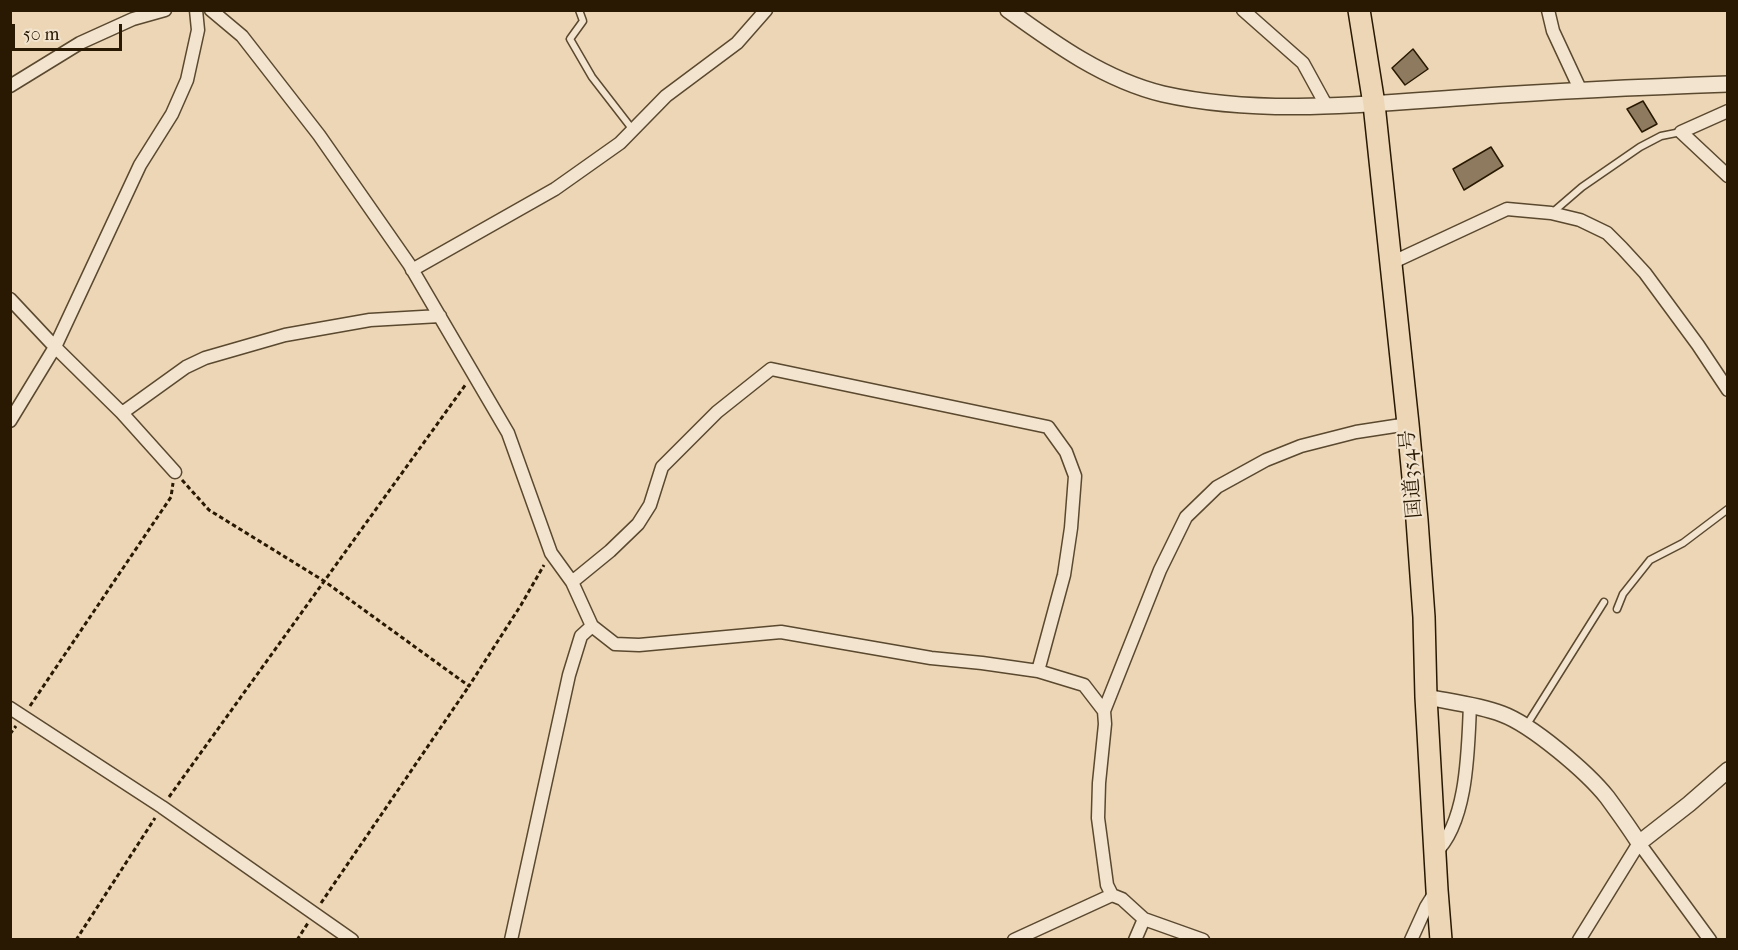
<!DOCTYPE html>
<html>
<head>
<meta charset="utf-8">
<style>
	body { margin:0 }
	#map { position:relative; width:1738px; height:950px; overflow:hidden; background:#ecd6b5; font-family:"IM FELL French Canon",serif }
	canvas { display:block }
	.frame { position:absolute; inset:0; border:12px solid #291902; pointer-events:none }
	.scale { position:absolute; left:12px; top:24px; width:110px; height:27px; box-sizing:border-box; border:3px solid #291902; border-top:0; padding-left:8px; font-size:18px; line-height:21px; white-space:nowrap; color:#291902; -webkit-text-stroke:4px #f3e4cf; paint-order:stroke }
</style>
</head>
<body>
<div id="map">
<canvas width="1738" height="950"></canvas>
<div class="frame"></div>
<div class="scale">50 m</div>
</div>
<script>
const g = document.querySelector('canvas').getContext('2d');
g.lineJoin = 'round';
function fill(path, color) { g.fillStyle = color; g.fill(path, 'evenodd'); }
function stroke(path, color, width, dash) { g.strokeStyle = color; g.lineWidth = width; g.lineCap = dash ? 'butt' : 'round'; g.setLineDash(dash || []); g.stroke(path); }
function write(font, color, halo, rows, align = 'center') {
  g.font = font + ' "IM FELL French Canon","Noto Serif JP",serif'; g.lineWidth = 4.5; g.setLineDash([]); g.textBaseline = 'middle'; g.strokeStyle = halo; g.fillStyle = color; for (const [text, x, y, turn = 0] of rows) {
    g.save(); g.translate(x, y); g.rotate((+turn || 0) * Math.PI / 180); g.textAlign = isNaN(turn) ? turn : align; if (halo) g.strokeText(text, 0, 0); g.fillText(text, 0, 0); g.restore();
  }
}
const building = new Path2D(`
	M1413 49 1428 69 1405 85 1392 68Z
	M1643 101 1657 124 1642 132 1627 109Z
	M1491 147 1503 166 1464 190 1453 169Z`);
fill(building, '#8e7b5f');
stroke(building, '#291902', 1.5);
const service = new Path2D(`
	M579 10 583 21 570 39 592 77 633 130
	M1553 212 1582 187 1640 147 1661 136 1681 132
	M1617 609 1623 594 1650 560 1683 543 1728 509
	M1526 726 1604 602`);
const minor = new Path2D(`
	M211 10 242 36 319 135 409 264 508 433 551 553 572 582 592 626 615 644 639 645 781 632 931 658 982 663 1038 671 1084 685 1104 711 1105 724 1099 783 1098 818 1107 885 1112 895 1122 899 1144 919 1203 940
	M1243 10 1303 63 1326 105
	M1548 10 1553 31 1580 89
	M10 86 80 43 133 19 165 10
	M1728 111 1681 132 1728 176
	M1391 263 1507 209 1551 213 1580 220 1607 233 1622 248 1645 273 1698 345 1728 390
	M412 270 555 189 620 143 666 96 737 43 766 10
	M10 299 55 347 122 413 175 472
	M122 413 186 367 205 358 285 335 370 320 440 316
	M10 421 55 347 140 165 172 114 187 80 198 30 196 10
	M572 582 610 551 638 524 650 505 662 467 717 412 771 369 1048 427 1066 452 1075 476 1071 528 1064 575 1038 671
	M10 708 162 807 352 940
	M1104 711 1160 570 1186 517 1217 487 1266 460 1301 446 1356 432 1408 424
	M1435 853C1468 822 1468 748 1470 705
	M511 940 569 675 581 636 592 626
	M1014 940 1112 895
	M1135 940 1144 919
	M1411 940 1426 907 1436 891
	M1579 940 1639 843 1710 940`);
const tertiary = new Path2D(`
	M1008 10C1055 44 1105 80 1163 94 1261 116 1370 104 1470 97 1556 91 1641 87 1728 84
	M1426 697C1451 702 1478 705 1502 714 1532 725 1587 772 1607 797 1618 812 1629 827 1639 843L1689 804 1728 770`);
const trunk = new Path2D(`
	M1359 10 1374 104 1408 424 1417 520 1424 617 1426 697 1437 890 1441 940`);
stroke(service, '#5a482f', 9);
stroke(minor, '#5a482f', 15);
stroke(tertiary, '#5a482f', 18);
stroke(trunk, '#291902', 24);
stroke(new Path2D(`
	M182 480 209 510 324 581 469 686 521 605 544 565
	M30 706 171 497 173 483
	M10 734 16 726
	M169 797 466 384
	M321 903 469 686
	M76 940 155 818
	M297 940 308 923`), '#291902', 3, [4.5, 3]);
stroke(service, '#f3e4cf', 6);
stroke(minor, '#f3e4cf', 12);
stroke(tertiary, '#f3e4cf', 15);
stroke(trunk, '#ecd6b5', 21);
write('20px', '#291902', '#f3e4cf', [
	["国道354号",1412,474,-95]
]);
</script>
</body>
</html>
